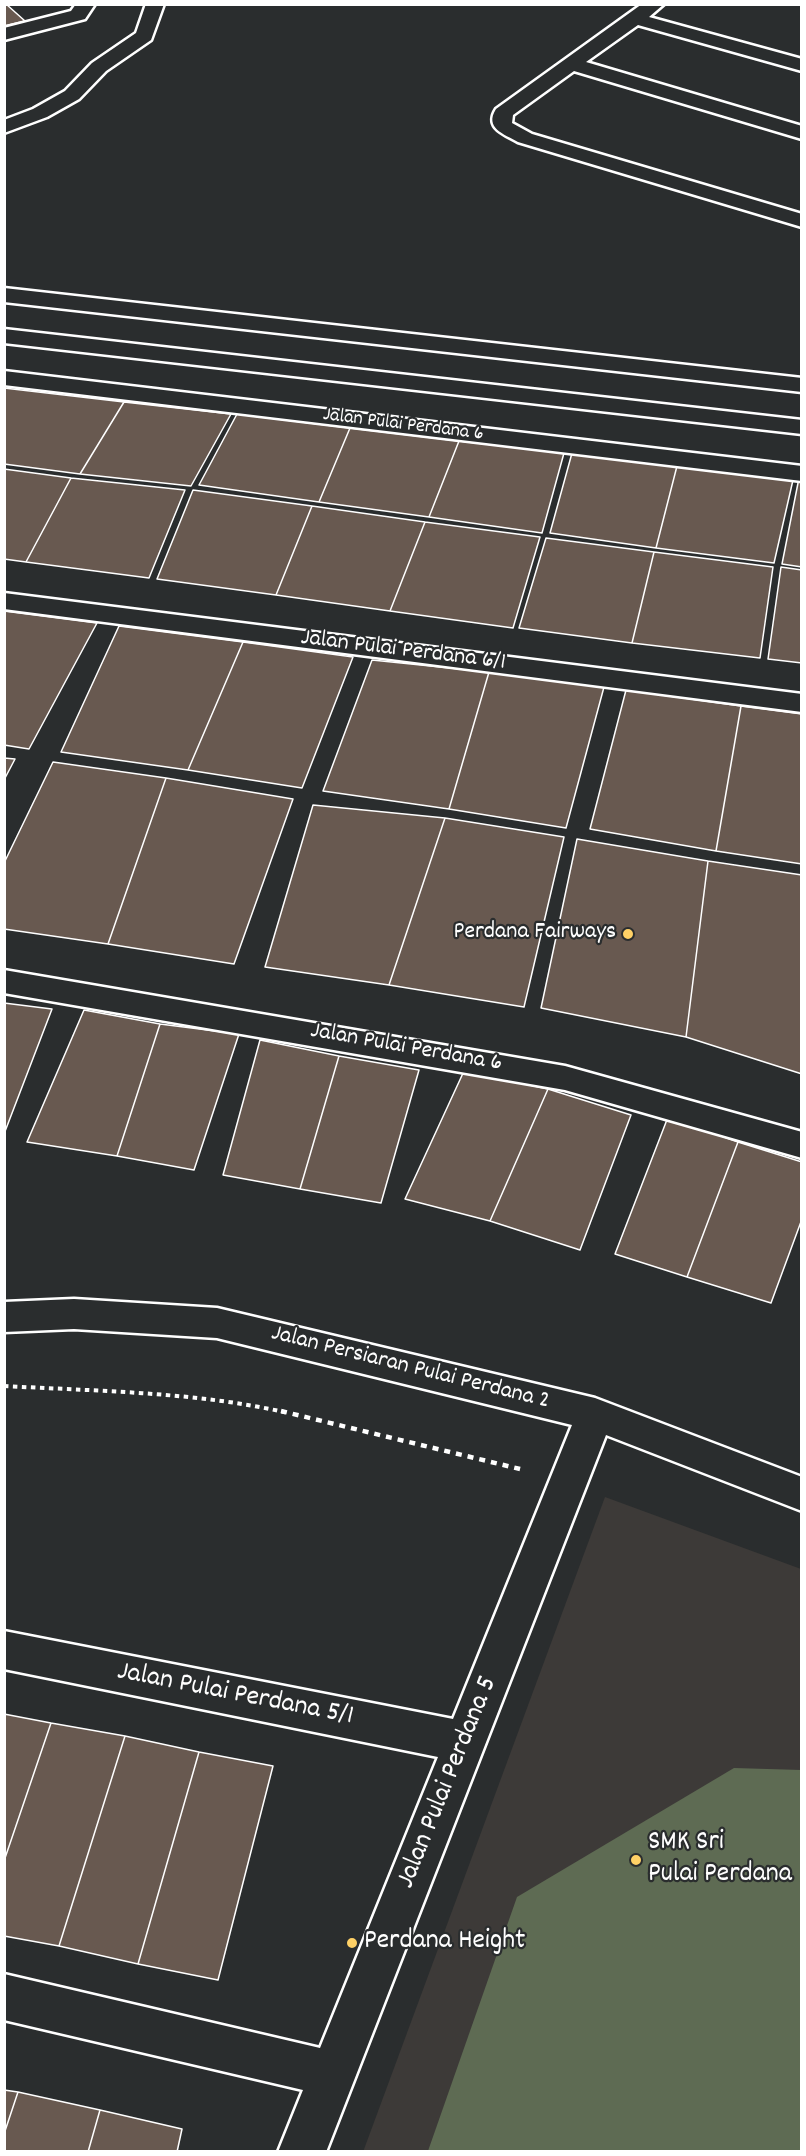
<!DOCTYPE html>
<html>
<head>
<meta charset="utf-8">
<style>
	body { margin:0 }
	#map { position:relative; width:806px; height:2156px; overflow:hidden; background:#2a2d2e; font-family:Dekko,sans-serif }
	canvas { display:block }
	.frame { position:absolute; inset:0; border:6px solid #fff; pointer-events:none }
</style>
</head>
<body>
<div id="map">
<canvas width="806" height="2156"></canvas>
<div class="frame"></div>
</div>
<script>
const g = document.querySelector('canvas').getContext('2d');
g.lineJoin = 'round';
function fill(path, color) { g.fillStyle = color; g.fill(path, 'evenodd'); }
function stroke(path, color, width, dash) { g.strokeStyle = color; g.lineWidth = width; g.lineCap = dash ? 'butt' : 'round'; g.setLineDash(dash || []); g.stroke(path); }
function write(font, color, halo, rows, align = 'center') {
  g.font = font + ' Dekko,sans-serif'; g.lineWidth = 4.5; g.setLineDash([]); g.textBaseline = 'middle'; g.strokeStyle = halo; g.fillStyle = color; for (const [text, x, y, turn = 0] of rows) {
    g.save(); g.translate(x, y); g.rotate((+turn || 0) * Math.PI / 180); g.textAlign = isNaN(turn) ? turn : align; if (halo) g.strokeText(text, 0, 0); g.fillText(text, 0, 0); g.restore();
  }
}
fill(new Path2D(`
	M605 1497 801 1569V2151L363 2152Z`), '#3d3a38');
fill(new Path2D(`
	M734 1768 801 1770V2151H428L517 1897Z`), '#5e6b53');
const building = new Path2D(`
	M4 4H6L25 21 4 26Z
	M4 388 124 402 80 474 4 464Z
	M124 402 231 414 191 486 80 474Z
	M237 414 350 428 319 502 199 485Z
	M350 428 459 441 429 517 319 502Z
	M459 441 564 453 542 533 429 517Z
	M572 453 677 466 656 548 550 533Z
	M677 466 793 480 774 563 656 548Z
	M4 469 71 478 26 562 4 559Z
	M71 478 185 490 149 578 26 562Z
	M799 478 802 479V567L782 564Z
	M193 490 312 506 276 595 157 579Z
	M312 506 425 522 390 611 276 595Z
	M425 522 540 537 513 628 390 611Z
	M546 538 654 552 632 643 519 628Z
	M654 552 773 567 760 658 632 643Z
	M781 567 802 570V663L768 659Z
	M4 611 97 623 29 749 4 745Z
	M119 626 243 642 188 770 61 752Z
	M243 642 353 657 302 788 188 770Z
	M372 660 489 672 449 809 323 791Z
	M489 672 604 687 566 828 449 809Z
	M626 690 741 706 716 851 590 829Z
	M741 706 802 714V864L716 851Z
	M4 758 15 759 4 780Z
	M53 762 166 778 108 944 4 929V863Z
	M166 778 293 799 234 964 108 944Z
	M313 805 445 818 389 985 265 967Z
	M445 818 564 837 524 1007 389 985Z
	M577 839 708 861 686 1037 541 1008Z
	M708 861 802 875V1074L686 1037Z
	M4 1003 52 1009 4 1134Z
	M84 1010 160 1024 117 1156 27 1142Z
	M160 1024 239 1034 194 1170 117 1156Z
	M260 1040 339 1056 300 1189 223 1175Z
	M339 1056 419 1070 381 1203 300 1189Z
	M464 1071 548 1089 490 1221 405 1199Z
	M548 1089 631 1115 580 1250 490 1221Z
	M668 1117 738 1142 687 1277 615 1254Z
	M738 1142 802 1162V1219L771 1303 687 1277Z
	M4 1714 51 1723 4 1861Z
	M51 1723 125 1736 59 1946 4 1936V1861Z
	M125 1736 199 1752 138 1964 59 1946Z
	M199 1752 273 1766 218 1980 138 1964Z
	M4 2090 18 2092 4 2134Z
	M18 2092 100 2110 88 2152H4V2134Z
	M100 2110 182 2129 177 2152H88Z`);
fill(building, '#685950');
stroke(building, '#fff', 1.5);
const minor = new Path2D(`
	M76 4H95L85 19 4 40V28L71 11Z
	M146 4H164L151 40 106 71 79 99 47 117 4 133V120L33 109 65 91 92 63 136 33Z
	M642 4H664L649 17 802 59V71L638 25 586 62 802 126V139L574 71 513 115 512 123 532 134 802 214V227L518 142C504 134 484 128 496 109Z
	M4 288 802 378V392L4 302Z
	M4 329 802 420V434L4 343Z
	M4 371 802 466V481L4 385Z
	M4 593 802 694V712L4 609Z
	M4 970 565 1066 802 1132V1158L565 1090 4 993Z
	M74 1299 217 1308 595 1398 802 1477V1511L606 1435 326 2152H278L303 2090 4 2020V1974L320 2048 438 1757 4 1669V1631L453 1719 572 1425 217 1338 74 1329 4 1332V1302Z`);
stroke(minor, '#fff', 5);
stroke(new Path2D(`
	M4 1386C95 1391 199 1392 288 1413`), '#fff', 4, [4.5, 4.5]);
stroke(new Path2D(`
	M281 1411 524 1470`), '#fff', 4.5, [6, 6]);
fill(minor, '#2a2d2e');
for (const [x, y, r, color] of [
	[628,934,6,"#ffd166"],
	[636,1860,6,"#ffd166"],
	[352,1943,6,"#ffd166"]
]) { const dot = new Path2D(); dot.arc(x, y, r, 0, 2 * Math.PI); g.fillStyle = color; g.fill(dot); stroke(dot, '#2a2d2e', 2); }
write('20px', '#fff', '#2a2d2e', [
	["Jalan Pulai Perdana 6",403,426,7]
]);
write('24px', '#fff', '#2a2d2e', [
	["Jalan Pulai Perdana 6/1",403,652,7],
	["Jalan Pulai Perdana 6",406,1049,10],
	["Jalan Persiaran Pulai Perdana 2",410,1369,14]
]);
write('24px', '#fff', '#2a2d2e', [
	["Perdana Fairways",616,934]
], 'right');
write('28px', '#fff', '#2a2d2e', [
	["Jalan Pulai Perdana 5/1",235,1696,11],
	["Jalan Pulai Perdana 5",449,1783,-68]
]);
write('28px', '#fff', '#2a2d2e', [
	["SMK Sri",648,1844],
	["Pulai Perdana",648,1876],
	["Perdana Height",364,1943]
], 'left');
</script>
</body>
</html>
